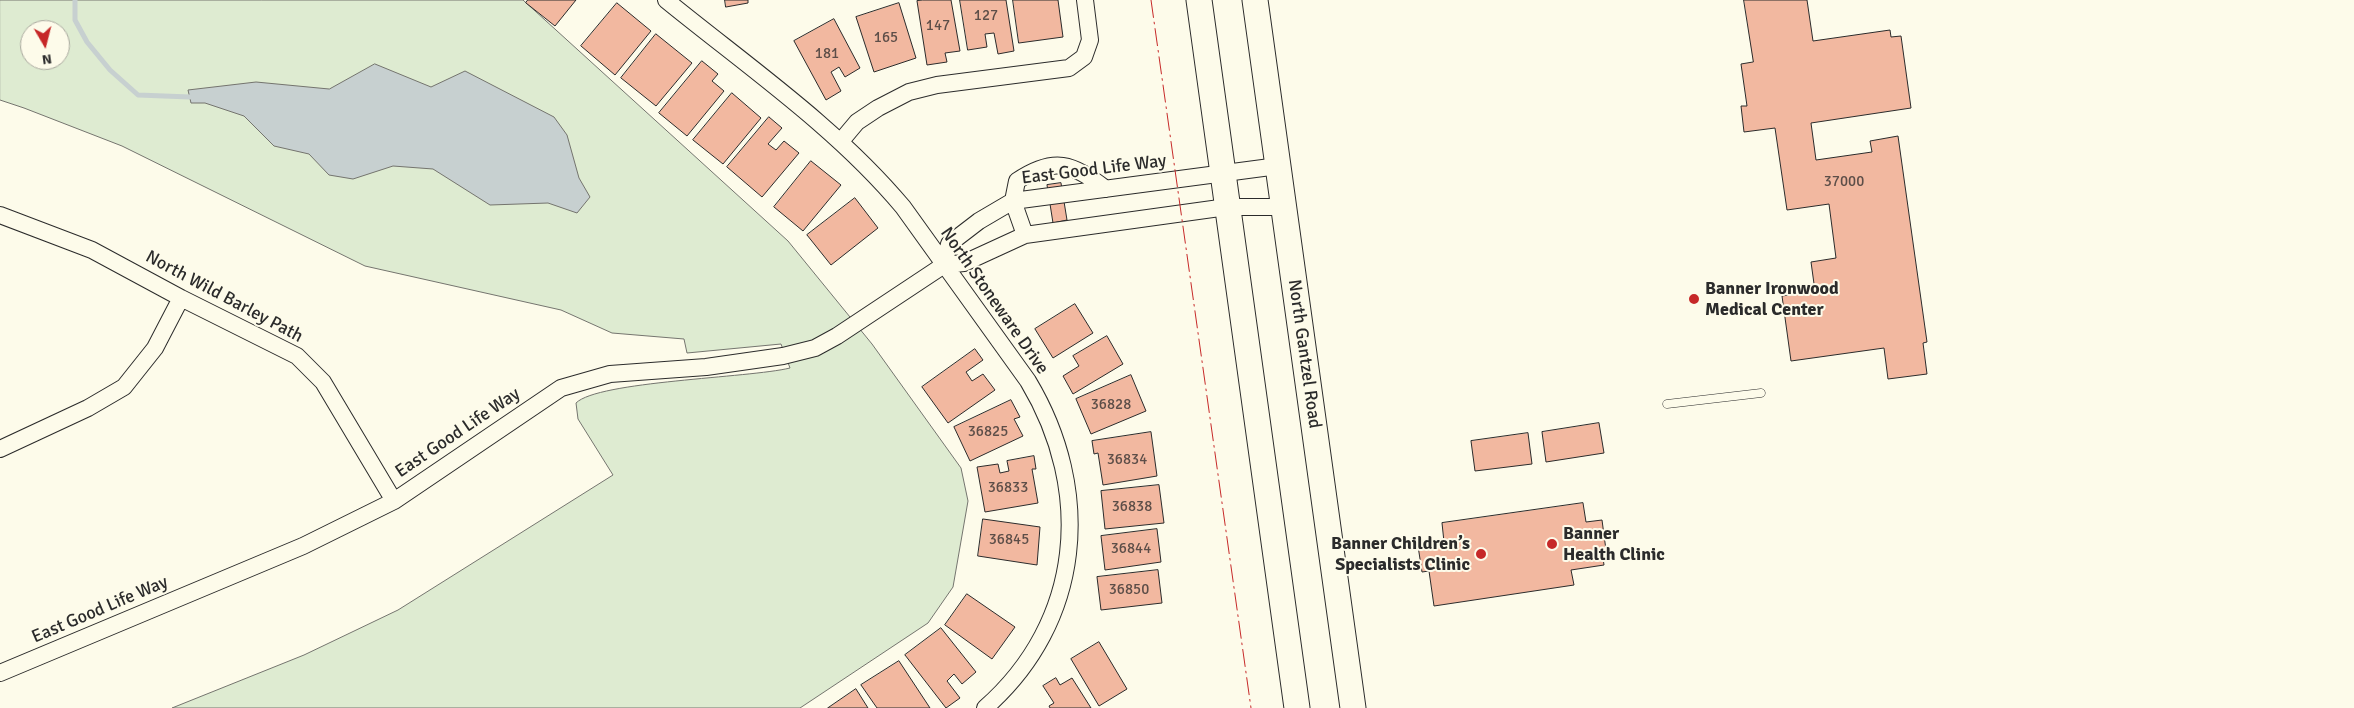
<!DOCTYPE html>
<html>
<head>
<meta charset="utf-8">
<style>
	body { margin:0 }
	#map { position:relative; width:2354px; height:708px; overflow:hidden; background:#fdfbea; font-family:Signika,sans-serif }
	canvas { display:block }
	.north { position:absolute; left:20px; top:20px; width:50px; height:50px; box-sizing:border-box; background:#fdfbea; border:1px solid #a9a89e; border-radius:50%; rotate:172deg; font-size:14px; font-weight:700; line-height:20px; text-align:center; color:#2b2b2b }
	.north::after { content:''; display:block; margin:auto; width:18px; height:22px; background:#c62828; clip-path:polygon(50% 0,100% 100%,50% 72%,0 100%) }
</style>
</head>
<body>
<div id="map">
<canvas width="2354" height="708"></canvas>
<div class="north">N</div>
</div>
<script>
const g = document.querySelector('canvas').getContext('2d');
g.lineJoin = 'round';
function fill(path, color) { g.fillStyle = color; g.fill(path, 'evenodd'); }
function stroke(path, color, width, dash) { g.strokeStyle = color; g.lineWidth = width; g.lineCap = dash ? 'butt' : 'round'; g.setLineDash(dash || []); g.stroke(path); }
function write(font, color, halo, rows, align = 'center') {
  g.font = font + ' Signika,sans-serif'; g.lineWidth = 4; g.setLineDash([]); g.textBaseline = 'middle'; g.strokeStyle = halo; g.fillStyle = color; for (const [text, x, y, turn = 0] of rows) {
    g.save(); g.translate(x, y); g.rotate((+turn || 0) * Math.PI / 180); g.textAlign = isNaN(turn) ? turn : align; if (halo) g.strokeText(text, 0, 0); g.fillText(text, 0, 0); g.restore();
  }
}
const green = new Path2D(`
	M0 0H523L788 241 872 344 961 468 968 501 953 587 928 623 800 708H172L304 655 398 610 613 475 578 419 576 403C598 381 749 378 790 368L781 344 687 353 684 339 612 333 561 310 365 266 122 146 24 108 0 100ZM30 30H60V60H30Z`);
fill(green, '#deebd1');
stroke(green, '#74746e', 1);
const water = new Path2D(`
	M375 64 431 87 465 71 554 117 567 135 579 178 590 197 577 213 548 203 490 205 433 169 393 166 353 179 329 175 309 154 274 146 244 116 205 103H191L188 90 256 82 329 89Z`);
fill(water, '#c7d0d0');
stroke(water, '#74746e', 1);
stroke(new Path2D(`
	M75 0V20L87 42 110 70 138 95 190 97`), '#c7d0d0', 5);
const building = new Path2D(`
	M528 0H576L555 26 526 3Z
	M725 0H748V3L726 7Z
	M923 0H951L960 51 945 53 947 62 927 65 917 1Z
	M960 0H1006L1014 51 998 54 994 33 985 34 987 47 968 50Z
	M1013 0H1058L1063 37 1019 43Z
	M1744 0H1807L1813 41 1890 30 1891 37 1901 36 1911 108 1811 123 1816 160 1872 152 1870 141 1898 136 1927 342 1923 343 1927 374 1888 379 1884 348 1791 361 1782 296 1815 291 1811 262 1836 258 1829 204 1787 210 1775 128 1744 132 1741 106H1747L1741 64 1753 62Z
	M617 3 651 31 615 75 581 46Z
	M899 3 916 58 874 72 856 17Z
	M834 19 860 68 845 77 839 67 831 72 841 91 826 100 794 41Z
	M656 34 692 63 656 106 621 78Z
	M702 61 718 74 712 81 724 91 687 136 659 113Z
	M732 93 761 118 723 164 693 140Z
	M769 117 782 128 768 144 776 150 784 141 799 153 762 197 727 167Z
	M811 161 841 185 803 231 774 207Z
	M1061 183 1067 220 1053 223 1047 185Z
	M855 198 878 228 831 265 807 235Z
	M1075 304 1093 333 1053 358 1035 329Z
	M1107 336 1123 364 1073 394 1063 376 1079 366 1073 356Z
	M975 349 983 360 966 372 972 381 983 374 995 390 948 423 922 387Z
	M1131 375 1146 411 1091 434 1076 399Z
	M1011 400 1020 417 1014 419 1023 436 970 461 954 427Z
	M1599 423 1604 453 1546 462 1542 432Z
	M1151 432 1157 476 1103 485 1098 453 1094 454 1092 441Z
	M1528 433 1532 464 1475 471 1471 441Z
	M1034 456 1036 469H1032L1038 503 985 512 977 467 998 464 1000 473 1009 471 1007 461Z
	M1159 485 1164 523 1105 529 1101 491Z
	M1583 503 1586 522 1602 520 1606 550 1602 551 1604 565 1571 570 1574 585 1434 606 1429 571 1422 572 1418 546 1444 542 1442 523Z
	M983 519 1040 527 1037 565 978 556Z
	M1157 529 1161 562 1105 570 1101 536Z
	M1158 570 1162 603 1101 610 1097 577Z
	M967 594 1015 627 992 659 945 625Z
	M941 628 976 672 962 684 954 674 947 681 960 698 946 708 905 655Z
	M1099 642 1127 689 1099 706 1071 659Z
	M899 661 930 708H877L861 685Z
	M1056 678 1060 685 1072 678 1091 708H1050L1049 706 1054 703 1043 686Z
	M856 689 868 708H828Z`);
fill(building, '#f2b8a0');
stroke(building, '#2b2b2b', 1);
const service = new Path2D(`
	M1667 404 1761 393`);
const minor = new Path2D(`
	M666 0C747 66 836 127 903 207L1028 381C1094 491 1083 622 985 708
	M841 141 857 122 878 108 909 92 937 85 1069 68 1084 57 1090 40 1085 0
	M0 215 92 250 181 298 297 356 323 382 394 501
	M1025 235 1013 201 1017 181C1054 156 1072 163 1106 189
	M944 265 949 244 979 221 1013 201 1278 166
	M0 449 88 408 124 387 155 348 181 298
	M0 673 303 546 394 501 561 388 610 374 706 367 783 356 815 348 837 336 944 265 964 263 1025 235 1227 207H1284`);
const primary = new Path2D(`
	M1199 0 1297 708
	M1255 0 1353 708`);
stroke(service, '#2b2b2b', 9);
stroke(minor, '#2b2b2b', 18);
stroke(primary, '#2b2b2b', 27);
stroke(service, '#fdfbea', 8);
stroke(minor, '#fdfbea', 16);
stroke(primary, '#fdfbea', 25);
stroke(new Path2D(`
	M1151 0 1251 708`), '#c62828', 1, [18, 4, 2.5, 4]);
for (const [x, y, r, color] of [
	[1694,299,6,"#c62828"],
	[1552,544,6,"#c62828"],
	[1481,554,6,"#c62828"]
]) { const dot = new Path2D(); dot.arc(x, y, r, 0, 2 * Math.PI); g.fillStyle = color; g.fill(dot); stroke(dot, '#fdfbea', 2); }
write('15px', '#5d4e48', null, [
	["127",986,16],
	["147",938,26],
	["165",886,38],
	["181",827,54],
	["37000",1844,182],
	["36828",1111,405],
	["36825",988,432],
	["36834",1127,460],
	["36833",1008,488],
	["36838",1132,507],
	["36845",1009,540],
	["36844",1131,549],
	["36850",1129,590]
]);
write('18px', '#2b2b2b', '#fdfbea', [
	["East Good Life Way",1094,170,-7],
	["North Wild Barley Path",224,297,28],
	["North Stoneware Drive",994,301,55],
	["North Gantzel Road",1304,354,82],
	["East Good Life Way",458,433,-34],
	["East Good Life Way",100,610,-23]
]);
write('bold 18px', '#2b2b2b', '#fdfbea', [
	["Banner Ironwood",1705,289],
	["Medical Center",1705,310],
	["Banner",1563,534],
	["Health Clinic",1563,555],
	["Banner Children’s",1470,544,"right"],
	["Specialists Clinic",1470,565,"right"]
], 'left');
</script>
</body>
</html>
